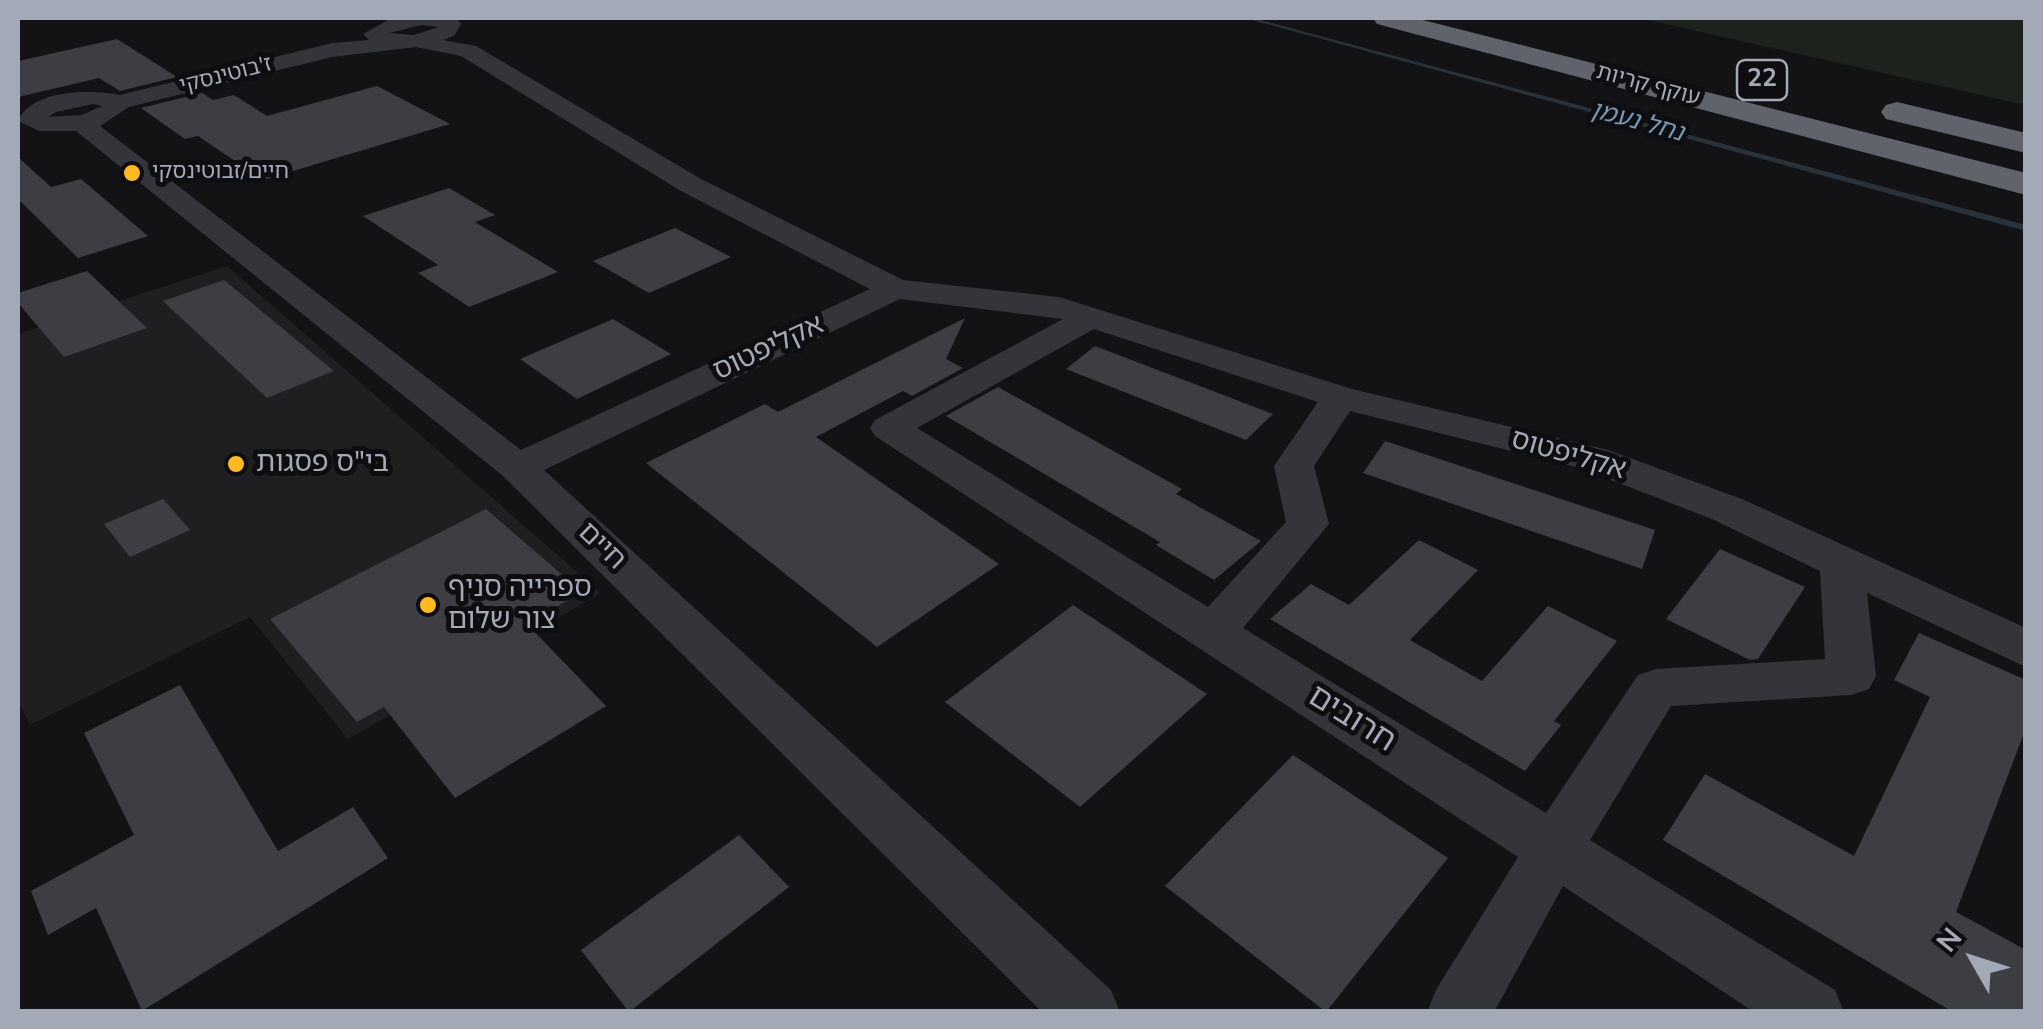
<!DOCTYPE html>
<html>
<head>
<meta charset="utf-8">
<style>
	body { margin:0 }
	#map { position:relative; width:2043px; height:1029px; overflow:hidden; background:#131315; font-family:"Nunito Sans",sans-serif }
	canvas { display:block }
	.frame { position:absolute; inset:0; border:20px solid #a4a9b7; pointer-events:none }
	.north { position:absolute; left:1923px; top:909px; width:100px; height:100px; -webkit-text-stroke:8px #0e0e10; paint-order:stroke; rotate:309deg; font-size:28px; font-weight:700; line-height:40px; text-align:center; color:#a4a9b7 }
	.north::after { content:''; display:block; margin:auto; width:35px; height:45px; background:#a4a9b7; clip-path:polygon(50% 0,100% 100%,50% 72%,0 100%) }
</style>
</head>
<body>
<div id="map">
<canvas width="2043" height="1029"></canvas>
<div class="frame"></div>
<div class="north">N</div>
</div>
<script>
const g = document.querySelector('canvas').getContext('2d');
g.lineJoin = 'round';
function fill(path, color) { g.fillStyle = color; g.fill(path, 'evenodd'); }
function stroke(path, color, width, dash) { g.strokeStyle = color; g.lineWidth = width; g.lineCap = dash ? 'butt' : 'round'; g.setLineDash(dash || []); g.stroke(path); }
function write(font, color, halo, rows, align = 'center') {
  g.font = font + ' "Nunito Sans","Noto Sans Hebrew",sans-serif'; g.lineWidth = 10; g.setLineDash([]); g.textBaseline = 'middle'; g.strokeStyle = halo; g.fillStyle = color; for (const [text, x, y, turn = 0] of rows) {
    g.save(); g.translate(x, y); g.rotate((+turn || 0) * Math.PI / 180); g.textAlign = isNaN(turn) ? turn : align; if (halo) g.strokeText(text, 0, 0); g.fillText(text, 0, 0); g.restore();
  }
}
fill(new Path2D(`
	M227 266 601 593 348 739 250 617 30 725 18 701V334Z`), '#1f1f22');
fill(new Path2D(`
	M1639 18H2025V105Z`), '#1b231c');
fill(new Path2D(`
	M1245 18H1253L2026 225V231Z`), '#29323a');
fill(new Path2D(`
	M117 39 177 77 120 91 99 78 18 97V61Z
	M377 86 450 124 263 180 198 136 185 139 141 108 202 93 213 100 234 95 267 116Z
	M18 157 51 187 81 179 148 236 78 258 18 199Z
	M449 188 495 215 475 222 558 272 469 307 418 273 438 265 363 216Z
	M675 228 731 257 649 293 593 261Z
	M87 271 147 328 64 357 18 303V293Z
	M224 280 334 371 267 398 163 301Z
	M965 318 946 359 963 368 912 396 903 391 816 437 999 564 877 647 646 463 765 404 778 412Z
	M613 319 671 354 577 399 520 359Z
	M1095 346 1273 414 1246 440 1066 369Z
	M998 387 1182 489 1176 494 1261 541 1214 580 1156 545 1160 542 946 416Z
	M1385 441 1655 530 1642 569 1363 473Z
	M163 499 190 530 130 557 104 524Z
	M486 509 582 592 527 624 606 706 455 798 384 707 357 722 270 619Z
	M1419 540 1478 570 1410 640 1482 681 1548 606 1617 641 1554 721 1561 725 1525 771 1270 619 1311 584 1349 605Z
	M1720 549 1805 587 1758 659 1750 660 1666 619Z
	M1073 605 1207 694 1080 807 945 702Z
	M1919 633 2026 680V728L1956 912 2026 950V1012H1953L1663 840 1705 774 1854 856 1930 697 1894 680Z
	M180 685 278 851 353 807 388 858 142 1011 96 908 48 935 31 891 134 835 84 733Z
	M1293 755 1448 858 1326 1012 1165 886Z
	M739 835 789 887 629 1012 581 950Z`), '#3d3e43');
fill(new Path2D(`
	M392 18 458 20 461 24 454 36 443 40 476 46 701 179 903 280 1059 297 1352 389 1608 450 1742 499 2026 628V667L1867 593 1876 676 1869 689 1851 695 1671 706 1590 840 1835 990 1844 1012H1754L1563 886 1494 1012H1427L1436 990 1518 857 875 436 870 428 875 420 1063 319 900 299 544 470 1111 990 1120 1012H1042L503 476 76 131H39L18 121C32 89 91 89 120 95L332 43 369 40 363 34ZM422 25 439 27 414 35 389 33ZM416 47 461 56 681 191 870 289 521 450 100 126 129 107 332 57ZM93 104 102 106 82 115 48 117 56 112ZM1094 329 1318 402 1274 466 1286 522 1208 607 917 428ZM1350 411 1580 468 1712 519 1820 571 1825 659 1656 669 1638 675 1546 813 1243 628 1329 524 1314 466Z`), '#34353b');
fill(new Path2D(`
	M1373 18H1415L2026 173V195L1377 24Z
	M1897 102 2026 133V153L1886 119 1881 112 1886 105Z`), '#60636c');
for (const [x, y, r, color] of [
	[132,173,10,"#ffba22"],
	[236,464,10,"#ffba22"],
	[428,605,10,"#ffba22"]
]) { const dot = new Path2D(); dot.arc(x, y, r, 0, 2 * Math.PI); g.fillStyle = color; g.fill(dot); stroke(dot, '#0e0e10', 4); }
write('22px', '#a4a9b7', '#0e0e10', [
	["ז'בוטינסקי",226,76,-14],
	["עוקף קריות",1648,86,15]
]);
write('22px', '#a4a9b7', '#0e0e10', [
	["חיים/זבוטינסקי",152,173]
], 'left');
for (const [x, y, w] of [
	[1762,80,50]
]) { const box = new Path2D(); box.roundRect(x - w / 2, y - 20, w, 40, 8); g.fillStyle = '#0e0e10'; g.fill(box); stroke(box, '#a4a9b7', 2.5); }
write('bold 25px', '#a4a9b7', null, [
	["22",1762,80]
]);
write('italic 25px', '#7897b5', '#0e0e10', [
	["נחל נעמן",1637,123,15]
]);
write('28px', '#a4a9b7', '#0e0e10', [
	["אקליפטוס",769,349,-25],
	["אקליפטוס",1568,456,16],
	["חיים",601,547,44]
]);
write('28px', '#a4a9b7', '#0e0e10', [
	["בי\"ס פסגות",256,464],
	["ספרייה סניף",448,589],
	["צור שלום",448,621]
], 'left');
write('32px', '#a4a9b7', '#0e0e10', [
	["חרובים",1351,720,32]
]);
</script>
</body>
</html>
